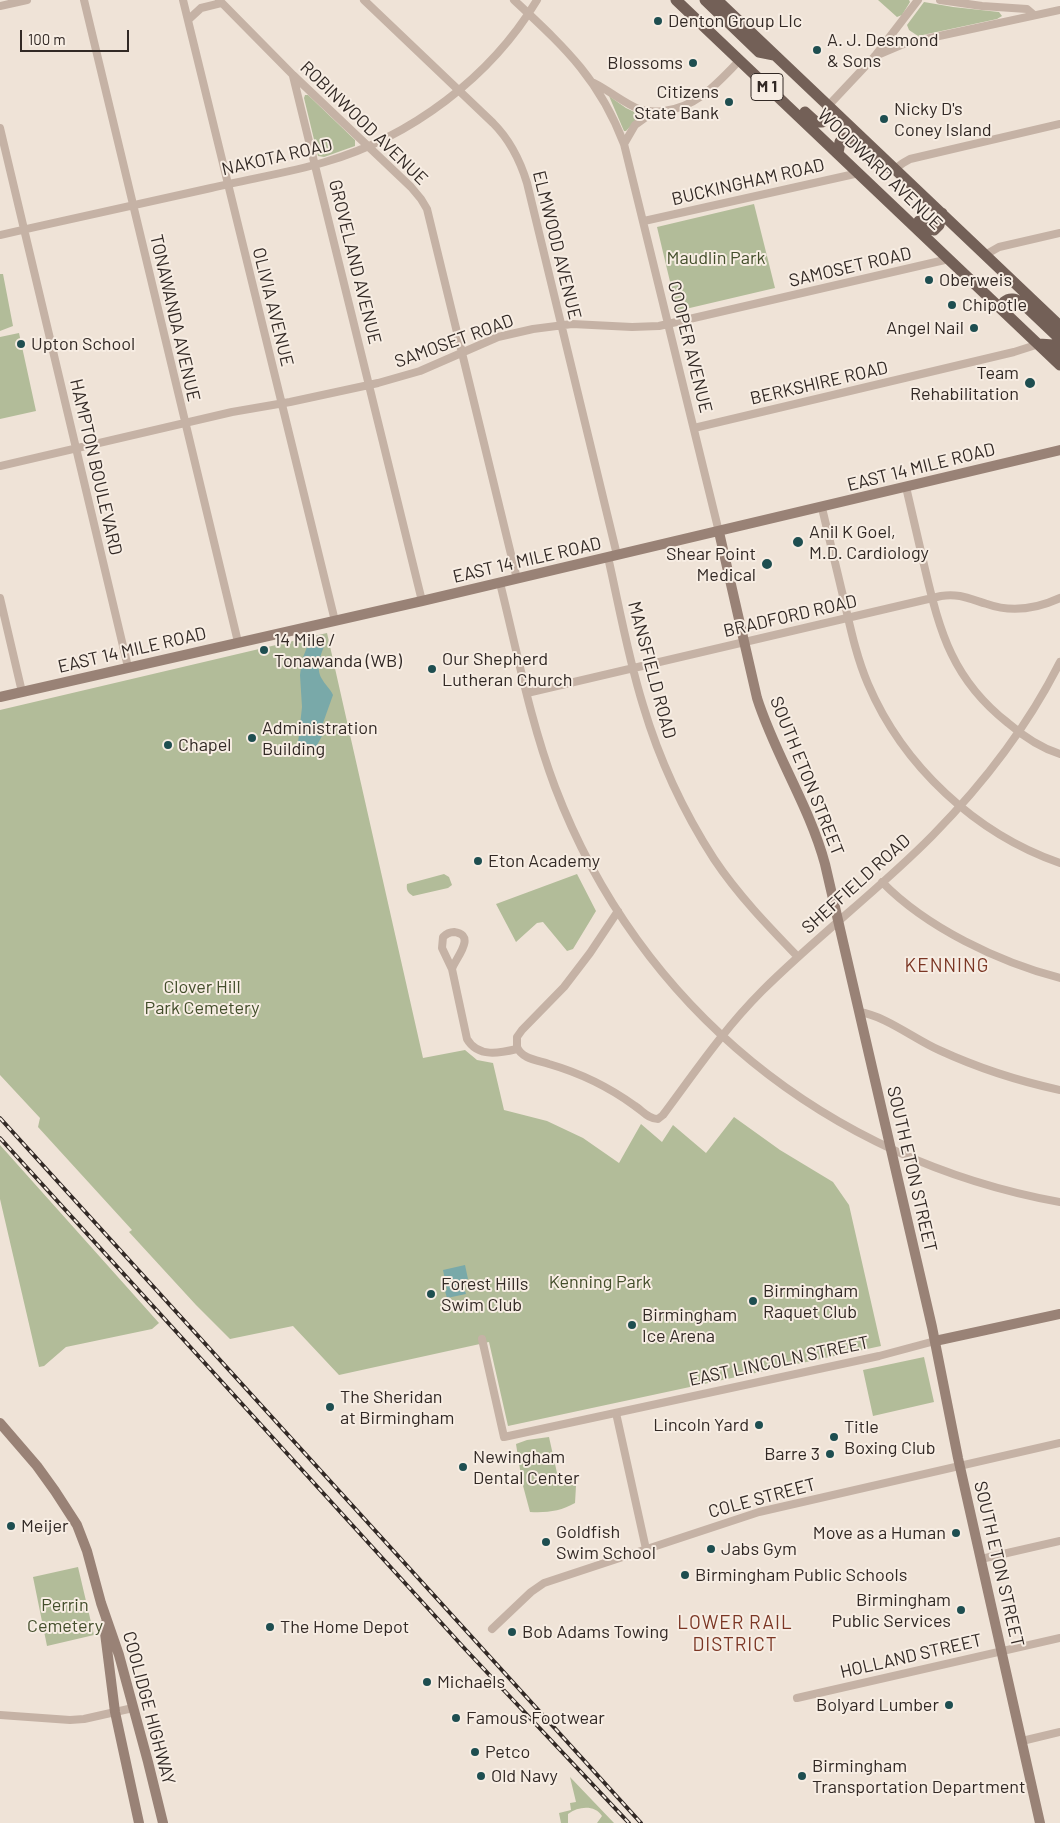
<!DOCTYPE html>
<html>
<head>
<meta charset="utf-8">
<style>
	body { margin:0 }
	#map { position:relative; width:1060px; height:1823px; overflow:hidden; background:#efe3d7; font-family:Barlow,sans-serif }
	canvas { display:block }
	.scale { position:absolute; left:20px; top:30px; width:109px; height:22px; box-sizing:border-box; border:2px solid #322925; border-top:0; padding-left:6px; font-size:15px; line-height:18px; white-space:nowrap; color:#322925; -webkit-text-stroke:4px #f7ede3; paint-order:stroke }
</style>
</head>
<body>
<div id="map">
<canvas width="1060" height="1823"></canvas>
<div class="scale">100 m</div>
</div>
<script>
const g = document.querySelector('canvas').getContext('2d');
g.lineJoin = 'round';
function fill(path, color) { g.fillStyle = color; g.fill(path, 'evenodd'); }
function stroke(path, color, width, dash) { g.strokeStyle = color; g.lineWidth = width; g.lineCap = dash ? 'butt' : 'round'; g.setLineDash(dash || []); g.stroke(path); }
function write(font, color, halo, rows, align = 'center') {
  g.font = font + ' Barlow,sans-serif'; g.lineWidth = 4; g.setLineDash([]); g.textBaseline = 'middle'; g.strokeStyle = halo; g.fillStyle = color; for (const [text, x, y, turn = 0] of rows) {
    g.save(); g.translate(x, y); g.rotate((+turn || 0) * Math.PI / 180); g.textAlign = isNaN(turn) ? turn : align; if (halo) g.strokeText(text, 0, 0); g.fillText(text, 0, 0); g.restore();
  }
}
fill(new Path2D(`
	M878 0H909L910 2 902 15 897 17Z
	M924 2 953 7 999 12 1002 16 997 19 918 36 909 30 907 25Z
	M305 95H308L355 140V146L324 157 318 156 304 98Z
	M609 96 626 108 641 115 626 131H624Z
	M754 204 775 288 677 311 657 227Z
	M0 274H3L13 326 0 331Z
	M19 333 36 411 0 419V337Z
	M327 633 423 1058 465 1050 477 1060 493 1063 504 1110 547 1121 583 1138 619 1163 641 1124 662 1142 673 1125 706 1153 734 1117 780 1150 833 1182 849 1205 881 1346 508 1426 489 1342 339 1375 293 1326 230 1339 196 1305 129 1232 132 1230 38 1127 40 1118 0 1075V710Z
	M444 874 449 877 452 885 448 888 413 896C408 893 406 890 407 884Z
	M577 874 596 911 573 949 567 951 543 922 537 923 516 942 496 904Z
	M0 1145 159 1323 152 1329 66 1347 44 1366 39 1367 0 1199Z
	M924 1357 934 1402 873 1416 863 1370Z
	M549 1437 557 1473 564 1483 576 1486 575 1503C561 1511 547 1513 530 1512L522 1482 516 1444 527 1440Z
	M78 1567 94 1635 47 1646 33 1577Z
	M570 1777 614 1823H597L602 1816C595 1805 579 1806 568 1814V1823H561L559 1813 571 1810 570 1803 576 1802Z`), '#b2bc99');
fill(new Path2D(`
	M317 641H323L325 644C321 654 315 668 322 679 325 685 330 688 333 695L323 723 322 736 316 747 308 749 298 743 302 707 300 675 302 660 307 647Z
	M465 1265 468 1279 461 1281 463 1291H465L466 1294 447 1298 445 1291 447 1290 443 1270Z`), '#79a9a9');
stroke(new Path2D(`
	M84 0 238 642
	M183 0 335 621
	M219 0 293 75 411 187 421 199 427 209 517 579
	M364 0 493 123C510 140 520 160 527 183L617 555
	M514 0C564 47 599 78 624 144L719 532
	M940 0 982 6 1027 9 1034 15
	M0 6 27 0
	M188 20 201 8 221 3
	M875 56 901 45 916 41 1060 10
	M293 76 422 601
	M594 83C610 91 625 104 641 110 649 112 656 112 664 111 698 107 717 83 740 60
	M828 106 875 56 918 0
	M0 128 128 667
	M624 144 635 125 653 112
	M895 169 903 163 910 159 1060 124
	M644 221 859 173
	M0 235C70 219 140 204 211 188 248 179 288 173 325 162 411 137 491 77 537 0
	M985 255 999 247 1060 233
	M694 428 1014 352 1039 344
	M0 466 232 412 290 402 378 383 420 371 498 337 533 329 572 324 632 327 659 326 949 259
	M906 487C912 514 919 542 925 569 940 633 953 680 1008 723 1023 736 1041 748 1060 754
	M822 508C829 537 836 567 843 596 850 626 856 656 868 684 903 766 976 834 1060 863
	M608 557C619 606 628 657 643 705 659 759 683 811 714 859 738 895 768 926 798 957
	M500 583C517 651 530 721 555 787 639 1008 828 1160 1060 1202
	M0 598 22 692
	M527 693 941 596C959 593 970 599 987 604 1012 613 1036 609 1060 598
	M882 882C927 928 999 962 1060 978
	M618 911 590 953 564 987 522 1030 517 1037V1047C522 1059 537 1060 549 1064 580 1073 609 1087 635 1106 643 1111 648 1119 658 1119L663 1115C695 1072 724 1029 762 991 817 936 879 890 933 835 983 784 1028 726 1060 662
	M452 969 442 948 443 937C446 934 449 932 454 932 478 935 454 960 452 969L467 1039C478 1058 500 1053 517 1049
	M859 1012C884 1015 916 1040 939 1050 978 1068 1018 1081 1060 1090
	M482 1339 504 1437 879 1356 935 1341
	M616 1413 646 1549
	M981 1559 1060 1541
	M492 1629 531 1592 544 1583 759 1512 1060 1443
	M797 1698 1060 1638
	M0 1715 70 1720 84 1719 133 1708
	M1022 1741 1060 1732`), '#c5b2a5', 8);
stroke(new Path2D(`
	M719 532 757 698C775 755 809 805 825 864L932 1327 958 1458 1040 1823
	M0 697 422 601 1060 450
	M935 1341 1060 1314
	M0 1423 37 1466 55 1491 77 1525 87 1551 101 1603 119 1655 148 1762 163 1823
	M104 1625 115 1712 139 1823`), '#998276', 10);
stroke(new Path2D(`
	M676 0 1060 365
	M705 0 759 52 774 55
	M717 0 1060 326
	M805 112 816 122H822L827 117 828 106
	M838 153 840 142 844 138H850L875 162 891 168
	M919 221 926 228 934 230 939 225 942 213
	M1004 311V302C1010 297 1015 299 1021 302L1060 339
	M1039 344 1053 345 1060 352`), '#736057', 11);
const rail = new Path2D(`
	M0 1118 641 1823
	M0 1138 465 1649 629 1823`);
stroke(rail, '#322925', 4);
stroke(rail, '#f7ede3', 2, [5.5]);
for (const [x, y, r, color] of [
	[658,21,5,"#1e4e50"],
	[817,50,5,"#1e4e50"],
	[693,63,5,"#1e4e50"],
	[729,102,5,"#1e4e50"],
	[884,119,5,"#1e4e50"],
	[929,280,5,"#1e4e50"],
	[952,305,5,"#1e4e50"],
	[974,328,5,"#1e4e50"],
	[21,344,5,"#1e4e50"],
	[1030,383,6,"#1e4e50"],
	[798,542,6,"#1e4e50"],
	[767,564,6,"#1e4e50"],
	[264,650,5,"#1e4e50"],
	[432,669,5,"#1e4e50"],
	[252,738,5,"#1e4e50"],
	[168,745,5,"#1e4e50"],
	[478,861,5,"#1e4e50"],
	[431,1294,5,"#1e4e50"],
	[753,1301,5,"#1e4e50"],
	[632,1325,5,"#1e4e50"],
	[330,1407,5,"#1e4e50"],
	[759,1425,5,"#1e4e50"],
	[834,1437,5,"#1e4e50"],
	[830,1454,5,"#1e4e50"],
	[463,1467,5,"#1e4e50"],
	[11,1526,5,"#1e4e50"],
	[956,1533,5,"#1e4e50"],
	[546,1542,5,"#1e4e50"],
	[711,1549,5,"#1e4e50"],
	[685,1575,5,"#1e4e50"],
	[961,1610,5,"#1e4e50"],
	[270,1627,5,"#1e4e50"],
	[512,1632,5,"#1e4e50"],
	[427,1682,5,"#1e4e50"],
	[949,1705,5,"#1e4e50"],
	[456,1718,5,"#1e4e50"],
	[475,1752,5,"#1e4e50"],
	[481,1776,5,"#1e4e50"],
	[802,1776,5,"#1e4e50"]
]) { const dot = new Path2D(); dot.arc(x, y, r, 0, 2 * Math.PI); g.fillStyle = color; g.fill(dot); stroke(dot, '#f7ede3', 2); }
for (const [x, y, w] of [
	[767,87,32]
]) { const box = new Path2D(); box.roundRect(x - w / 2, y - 13.5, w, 27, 4); g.fillStyle = '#f7ede3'; g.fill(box); stroke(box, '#322925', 1); }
write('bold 16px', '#322925', null, [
	["M 1",767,87]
]);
write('18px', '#322925', '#f7ede3', [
	["Denton Group Llc",668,21],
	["A. J. Desmond",827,40],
	["& Sons",827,61],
	["Blossoms",683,63,"right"],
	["Citizens",719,92,"right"],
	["State Bank",719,113,"right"],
	["Nicky D's",894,109],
	["Coney Island",894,130],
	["Oberweis",939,280],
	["Chipotle",962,305],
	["Angel Nail",964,328,"right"],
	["Upton School",31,344],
	["Team",1019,373,"right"],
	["Rehabilitation",1019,394,"right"],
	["Anil K Goel,",809,532],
	["M.D. Cardiology",809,553],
	["Shear Point",756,554,"right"],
	["Medical",756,575,"right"],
	["14 Mile /",274,640],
	["Tonawanda (WB)",274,661],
	["Our Shepherd",442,659],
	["Lutheran Church",442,680],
	["Administration",262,728],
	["Building",262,749],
	["Chapel",178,745],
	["Eton Academy",488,861],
	["Forest Hills",441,1284],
	["Swim Club",441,1305],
	["Birmingham",763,1291],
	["Raquet Club",763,1312],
	["Birmingham",642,1315],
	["Ice Arena",642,1336],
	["The Sheridan",340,1397],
	["at Birmingham",340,1418],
	["Lincoln Yard",749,1425,"right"],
	["Title",844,1427],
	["Boxing Club",844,1448],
	["Barre 3",820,1454,"right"],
	["Newingham",473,1457],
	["Dental Center",473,1478],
	["Meijer",21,1526],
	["Goldfish",556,1532],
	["Swim School",556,1553],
	["Move as a Human",946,1533,"right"],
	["Jabs Gym",721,1549],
	["Birmingham Public Schools",695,1575],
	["Birmingham",951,1600,"right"],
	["Public Services",951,1621,"right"],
	["The Home Depot",280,1627],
	["Bob Adams Towing",522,1632],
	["Michaels",437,1682],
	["Bolyard Lumber",939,1705,"right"],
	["Famous Footwear",466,1718],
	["Petco",485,1752],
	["Birmingham",812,1766],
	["Transportation Department",812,1787],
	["Old Navy",491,1776]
], 'left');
write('18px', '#322925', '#f7ede3', [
	["ROBINWOOD AVENUE",364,123,44],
	["NAKOTA ROAD",277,157,-13],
	["WOODWARD AVENUE",880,169,44],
	["BUCKINGHAM ROAD",748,182,-13],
	["ELMWOOD AVENUE",557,245,76],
	["GROVELAND AVENUE",355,262,76],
	["SAMOSET ROAD",850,267,-13],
	["OLIVIA AVENUE",273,307,76],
	["TONAWANDA AVENUE",175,318,77],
	["SAMOSET ROAD",454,341,-20],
	["COOPER AVENUE",690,347,76],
	["BERKSHIRE ROAD",819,383,-13],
	["HAMPTON BOULEVARD",96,467,77],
	["EAST 14 MILE ROAD",921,467,-14],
	["EAST 14 MILE ROAD",527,560,-13],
	["BRADFORD ROAD",790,616,-13],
	["EAST 14 MILE ROAD",132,650,-13],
	["MANSFIELD ROAD",652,670,75],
	["SOUTH ETON STREET",807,776,68],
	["SHEFFIELD ROAD",856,884,-42],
	["SOUTH ETON STREET",912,1169,77],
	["EAST LINCOLN STREET",779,1361,-12],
	["COLE STREET",762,1498,-15],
	["SOUTH ETON STREET",999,1564,77],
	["HOLLAND STREET",911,1656,-13],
	["COOLIDGE HIGHWAY",149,1708,75]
]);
write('18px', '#434e2b', '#f7ede3', [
	["Maudlin Park",716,258],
	["Clover Hill",202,987],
	["Park Cemetery",202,1008],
	["Kenning Park",600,1282],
	["Perrin",65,1605],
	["Cemetery",65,1626]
]);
g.letterSpacing = '1px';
write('19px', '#7b3624', '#f7ede3', [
	["KENNING",947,966],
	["LOWER RAIL",735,1623],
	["DISTRICT",735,1645]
]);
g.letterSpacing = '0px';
</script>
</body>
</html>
